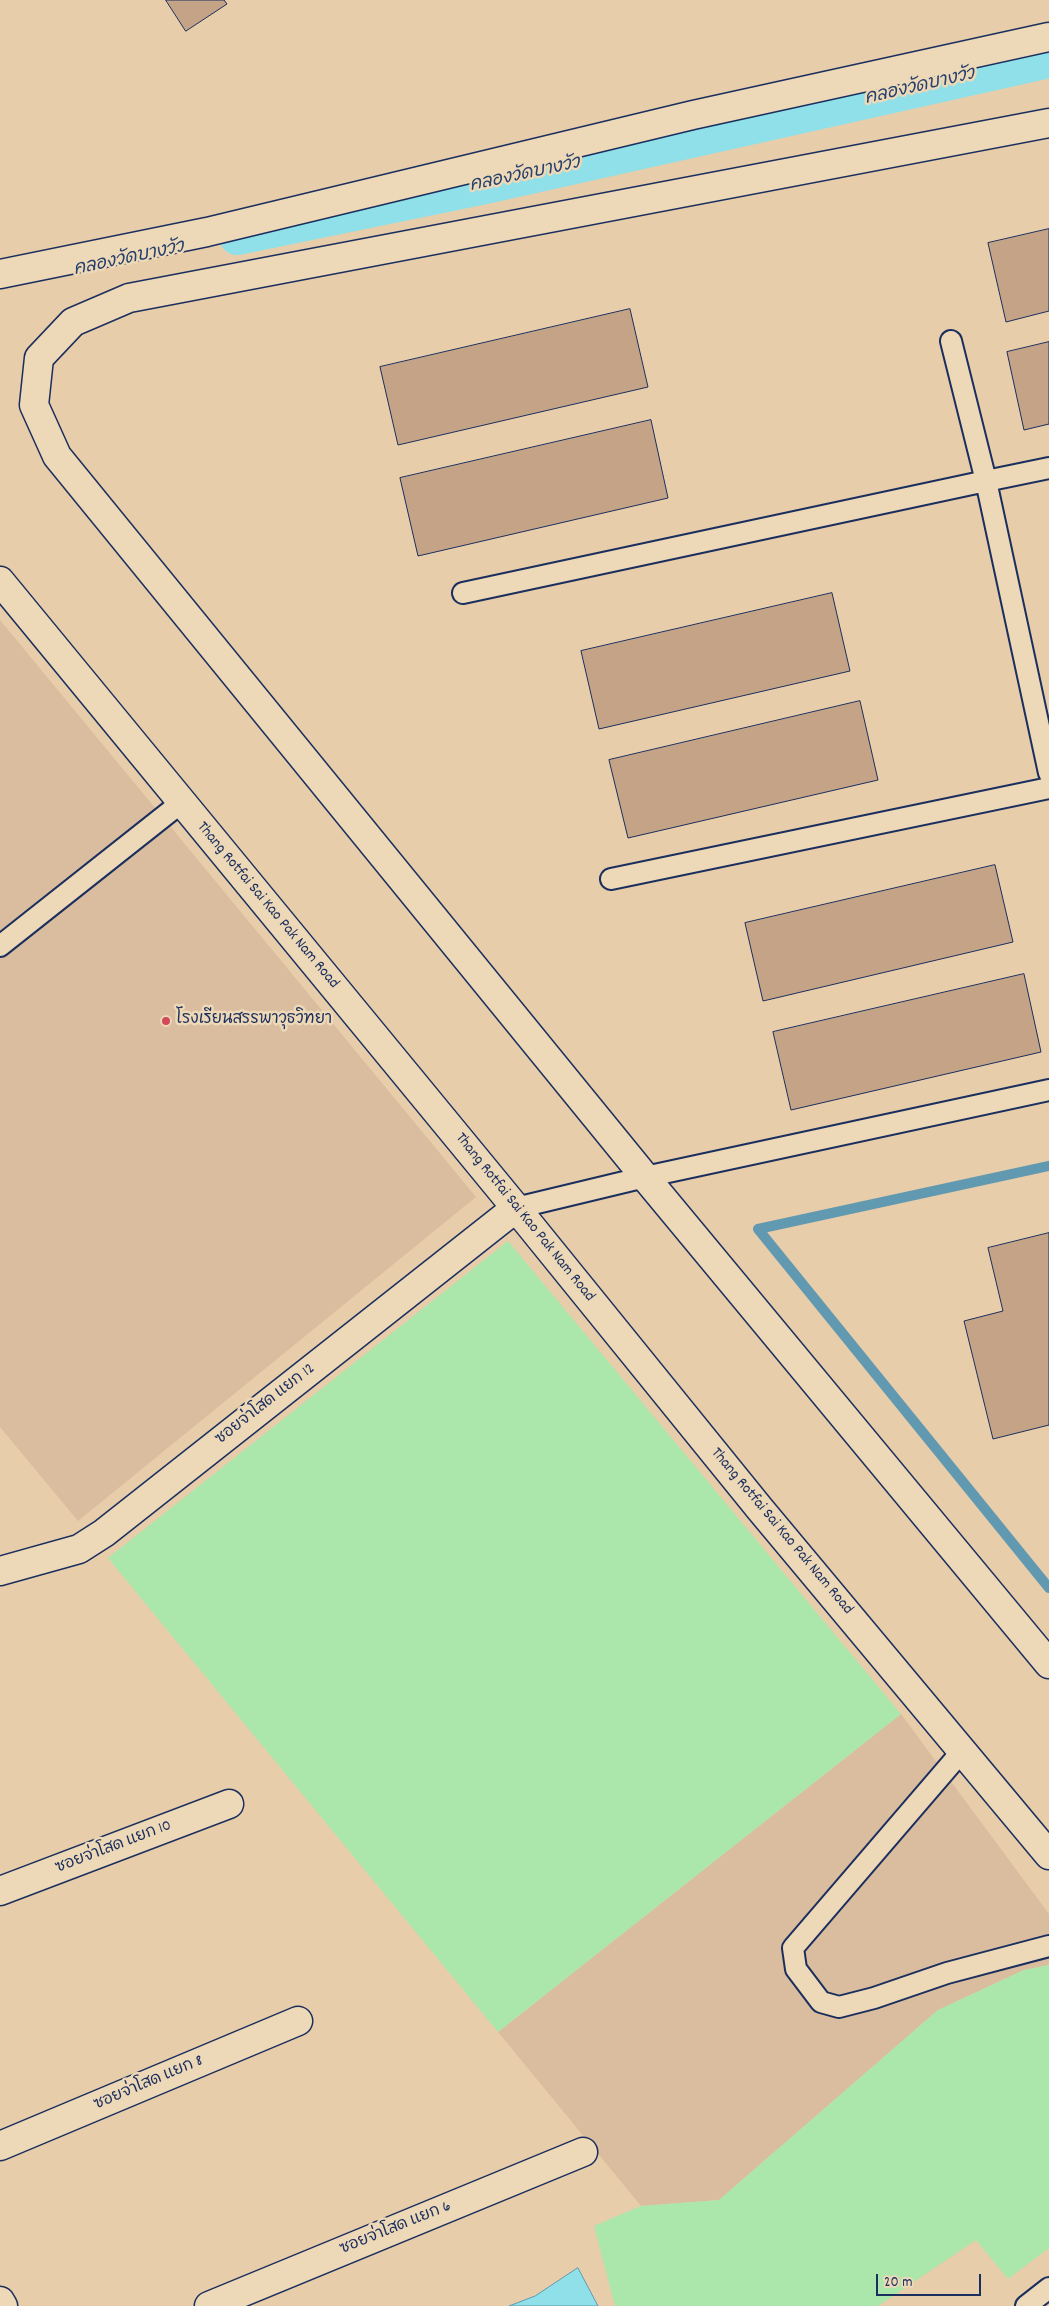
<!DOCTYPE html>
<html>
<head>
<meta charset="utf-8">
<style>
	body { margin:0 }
	#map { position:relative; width:1049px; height:2306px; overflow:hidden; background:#e8cdaa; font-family:Dekko,sans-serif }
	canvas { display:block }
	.scale { position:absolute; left:876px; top:2274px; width:105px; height:22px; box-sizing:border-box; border:2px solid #1b2f5e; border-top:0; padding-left:6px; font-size:15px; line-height:18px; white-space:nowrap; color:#1b2f5e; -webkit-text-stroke:4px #edd8b7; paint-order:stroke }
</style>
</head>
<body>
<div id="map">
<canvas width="1049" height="2306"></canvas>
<div class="scale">20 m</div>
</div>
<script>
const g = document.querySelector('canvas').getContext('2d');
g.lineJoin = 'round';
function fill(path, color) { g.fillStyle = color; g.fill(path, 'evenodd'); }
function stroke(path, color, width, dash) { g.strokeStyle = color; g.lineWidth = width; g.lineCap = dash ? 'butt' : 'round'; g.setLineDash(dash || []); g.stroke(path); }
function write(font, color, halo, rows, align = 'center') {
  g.font = font + ' Dekko,"Playpen Sans Thai",sans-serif'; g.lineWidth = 5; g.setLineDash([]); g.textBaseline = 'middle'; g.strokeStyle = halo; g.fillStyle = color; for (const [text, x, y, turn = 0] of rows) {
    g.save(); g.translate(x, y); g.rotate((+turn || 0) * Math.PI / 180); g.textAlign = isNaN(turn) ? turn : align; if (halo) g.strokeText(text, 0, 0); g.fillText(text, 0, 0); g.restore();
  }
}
fill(new Path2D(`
	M0 620 476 1197 78 1521 0 1427Z
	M901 1714 1049 1914V1965L1024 1970 938 2010 719 2200 641 2206 498 2032Z`), '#d9bd9e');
fill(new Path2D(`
	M508 1241 901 1714 498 2032 108 1558Z
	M1049 1965V2248L1008 2279 976 2240 878 2306H615L594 2226 641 2206 719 2200 938 2010 1024 1970Z`), '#abe6ab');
const water = new Path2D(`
	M578 2268 598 2306H509L535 2296Z`);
fill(water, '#8fe0e8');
stroke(water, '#6199b1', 1);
stroke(new Path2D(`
	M1049 1166 758 1229 1049 1588`), '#6199b1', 10);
stroke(new Path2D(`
	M237 237 485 186 1049 60`), '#8fe0e8', 36);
const building = new Path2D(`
	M166 0H224L227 4 186 31Z
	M1049 229V311L1006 322 988 243Z
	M630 309 648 387 398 445 380 367Z
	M1049 342V424L1024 430 1007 352Z
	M651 420 668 498 418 556 400 478Z
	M832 593 850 671 599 729 581 651Z
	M860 701 878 780 628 838 609 760Z
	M995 865 1013 942 763 1001 745 923Z
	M1024 974 1041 1052 791 1110 773 1032Z
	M1049 1233V1425L993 1439 964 1321 1003 1311 988 1248Z`);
fill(building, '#c4a386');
stroke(building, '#1b2f5e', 1);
const lane = new Path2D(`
	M1049 468 986 481 1049 773
	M463 593 986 481 951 341
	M611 879 1049 788
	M0 946 182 802
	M516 1208 645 1177 1049 1090
	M963 1750 793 1948 796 1969 821 2002 839 2007 874 1998 947 1973 1049 1946
	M1026 2306 1049 2288`);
const street = new Path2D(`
	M1049 123 129 298 73 322 39 358 34 405 57 456 645 1177 1049 1664
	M0 274 207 232 693 115 1049 37
	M0 1571 79 1549 104 1533 516 1208
	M0 1891 229 1804
	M0 2146 298 2021
	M0 2301 3 2306
	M209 2306 583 2152`);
const secondary = new Path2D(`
	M0 581 516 1208 760 1509 1049 1855`);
stroke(lane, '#1b2f5e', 24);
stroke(street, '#1b2f5e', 31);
stroke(secondary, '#1b2f5e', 31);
stroke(lane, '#edd8b7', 20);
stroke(street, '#edd8b7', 28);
stroke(secondary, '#edd8b7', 28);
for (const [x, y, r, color] of [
	[166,1021,5,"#d1495b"]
]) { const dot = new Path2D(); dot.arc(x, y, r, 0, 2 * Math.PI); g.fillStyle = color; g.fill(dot); stroke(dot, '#edd8b7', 2); }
write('16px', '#1b2f5e', '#edd8b7', [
	["Thang Rotfai Sai Kao Pak Nam Road",267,906,50],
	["Thang Rotfai Sai Kao Pak Nam Road",524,1218,51],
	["ซอยจ่าโสด แยก 12",266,1405,-38],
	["Thang Rotfai Sai Kao Pak Nam Road",781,1532,50],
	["ซอยจ่าโสด แยก 10",114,1848,-21],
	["ซอยจ่าโสด แยก 8",149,2084,-23],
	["ซอยจ่าโสด แยก 6",396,2229,-22]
]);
write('16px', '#1b2f5e', '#edd8b7', [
	["โรงเรียนสรรพาวุธวิทยา",176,1021]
], 'left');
write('italic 18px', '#27416c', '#edd8b7', [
	["คลองวัดบางวัว",920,88,-13],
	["คลองวัดบางวัว",525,176,-12],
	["คลองวัดบางวัว",129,260,-12]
]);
</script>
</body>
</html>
